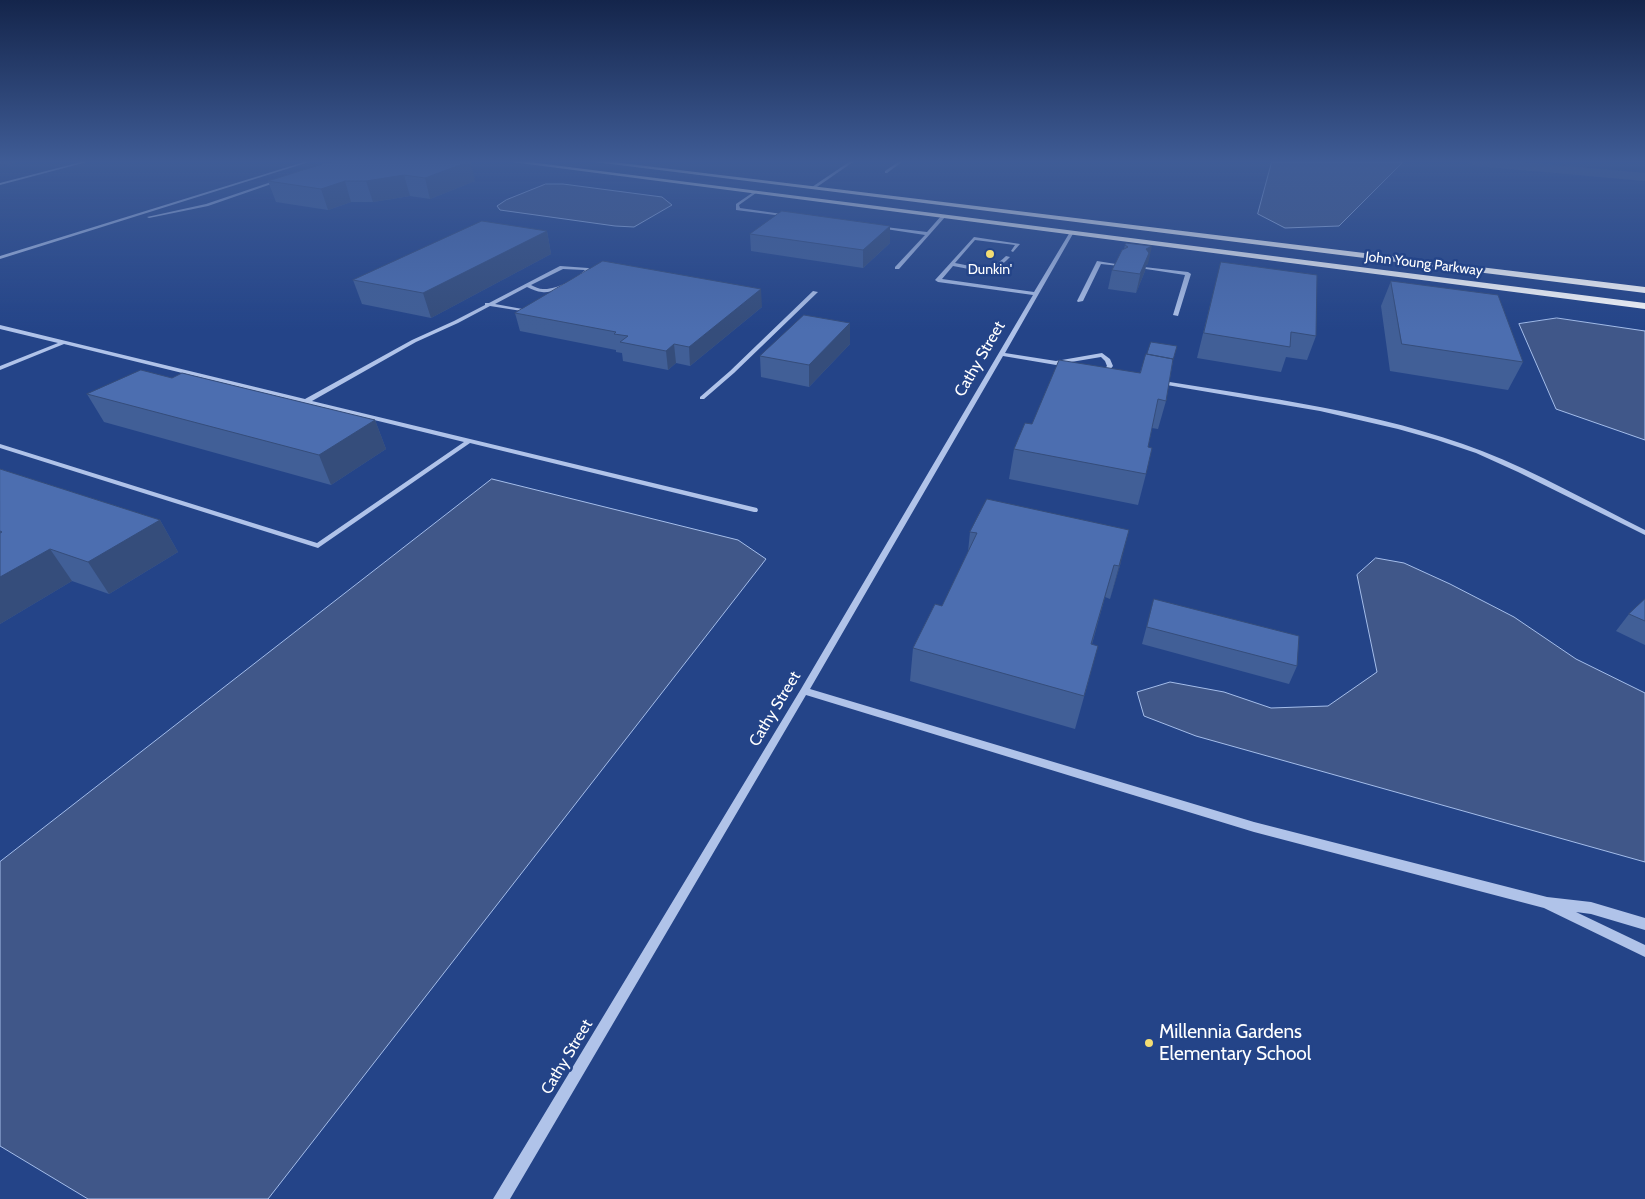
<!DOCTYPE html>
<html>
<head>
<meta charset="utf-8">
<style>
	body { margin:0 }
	canvas { display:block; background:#244488 }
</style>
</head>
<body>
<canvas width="1645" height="1199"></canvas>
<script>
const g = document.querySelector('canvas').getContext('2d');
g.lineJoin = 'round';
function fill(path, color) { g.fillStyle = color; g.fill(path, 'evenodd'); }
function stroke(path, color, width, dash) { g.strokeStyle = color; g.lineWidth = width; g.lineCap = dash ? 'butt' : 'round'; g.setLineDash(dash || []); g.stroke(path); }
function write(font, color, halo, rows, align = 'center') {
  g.font = font + ' Cabin,sans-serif'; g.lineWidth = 5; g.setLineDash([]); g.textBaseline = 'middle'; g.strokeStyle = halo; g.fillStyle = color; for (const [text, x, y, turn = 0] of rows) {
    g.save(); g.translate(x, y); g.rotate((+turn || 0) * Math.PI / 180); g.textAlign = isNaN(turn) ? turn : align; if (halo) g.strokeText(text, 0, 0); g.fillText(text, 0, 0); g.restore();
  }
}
const water = new Path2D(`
	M1272 162H1403L1339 226 1285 228 1258 214Z
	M546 184H563L662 197 672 205 634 227 615 226 500 210 497 206 506 200Z
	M1557 318 1645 331V440L1556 409 1519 324Z
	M492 479 738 540 766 559 268 1199H88L0 1146V862Z
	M1376 558 1404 563 1450 584 1514 617 1576 659 1645 693V862L1196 736 1144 716 1137 692 1170 682 1224 692 1271 708 1328 706 1377 672 1357 575Z`);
fill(water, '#405789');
stroke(water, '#a4bdea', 1);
fill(new Path2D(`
	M1469 162H1522L1645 173V181L1476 166Z`), '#405789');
fill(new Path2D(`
	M81 162H87L0 185V183Z
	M304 162H309L0 259V256Z
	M849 162H853L814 189H812V187Z
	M898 162H902L887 173H885V171Z
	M280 179 283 180 208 206 149 218 147 217 206 204Z
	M755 191 756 193 739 205 740 208 789 215 791 217 736 210V204Z
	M942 215 946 216 899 269H895V267L925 235 879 228 877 226 927 232Z
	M1072 231 1074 232 1005 353 1056 361 1102 353 1110 359 1113 366 1107 373 1105 374 1102 372 1107 366 1105 361 1101 357 1065 363 1071 365 1068 367 1003 356 810 689 1254 822 1547 897 1591 902 1645 918V930L1591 914 1576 912 1645 945V957L1544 908 1254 832 806 695 510 1199H493L801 689 1033 295 938 282 935 280 974 237 1020 244 1013 252 1011 251 1015 245 975 240 955 263C977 267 989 273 1006 256L1010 257C992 277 976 270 953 266L942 279 1034 292 1070 232Z
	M1097 261 1122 265 1120 266 1101 264 1083 301 1078 302 1077 301Z
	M560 266 588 268 590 269C585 280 555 294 542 292 537 292 532 289 527 287L495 304 528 310V312L490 306 458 323 416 342 312 401 757 508 758 510 757 512H754L470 443 318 548 0 448V444L317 543 464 442 64 344 0 370V366L58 343 0 329V325L305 399 412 340 454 321 485 305V303H489ZM563 269 585 270C576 279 556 290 543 289 539 289 535 287 531 285Z
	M1144 267 1188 272 1191 274 1178 316 1173 315 1185 275 1146 269H1144Z
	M813 291 818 292 734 373 704 399H700V397L730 371Z
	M1157 380C1266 398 1378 411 1482 451 1538 473 1591 503 1645 530V535L1518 472 1476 453 1437 440 1398 429 1320 411 1155 383 1154 382Z`), '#b0c3e9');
fill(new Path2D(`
	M512 162H529L1645 303V309Z
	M595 162H613L1645 287V293Z`), '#fff');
fill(new Path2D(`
	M322 164 475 181 430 199 410 196 373 202H351L328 210 276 202 268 181Z
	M890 226V243L863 268 751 251 750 234Z
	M547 231 551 254 431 318 362 304 353 280Z
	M1125 245 1148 264 1146 265 1145 271 1136 293 1108 289 1112 270 1124 249Z
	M1221 262 1316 336 1307 360 1286 357 1281 372 1197 358 1215 285Z
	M1391 281 1523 362 1508 390 1390 371 1381 306Z
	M762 307 690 366 676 363 668 370 623 361 622 353 616 352V350L520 331 515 313Z
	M850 323V344L809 387 761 377 760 356Z
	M1173 360 1166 401 1158 429 1152 428 1148 447 1146 474 1138 505 1009 479 1014 449 1032 424Z
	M87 394 375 420 386 449 331 485 104 422Z
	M0 469 160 520 178 552 109 594 72 581 0 624Z
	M970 532 1121 562 1110 599 1105 597 1092 644 1089 679 1075 729 910 681 913 648 942 606 968 552Z
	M1154 599 1297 666 1289 684 1142 644Z
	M1645 599V645L1616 631 1629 614Z`), '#415f97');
fill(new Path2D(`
	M0 162H18L0 167Z
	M468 162H471L475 181 430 199 425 178Z
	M404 175 410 196 373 202 366 181Z
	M345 181 351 202 328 210 321 189Z
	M890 226V243L863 268V250Z
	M547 231 551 254 431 318 423 293Z
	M1152 246 1148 264 1146 265 1145 271 1136 293 1146 249Z
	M761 289 762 307 690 366 689 347Z
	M850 323V344L809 387V365Z
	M674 344 676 363 668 370 666 351Z
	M375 420 386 449 331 485 319 455Z
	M160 520 178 552 109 594 88 562Z
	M1129 530 1121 562 1110 599 1119 566Z
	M50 549 72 581 0 624V577Z
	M1114 565 1105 597 1082 677 1091 644Z`), '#354d7b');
const building = new Path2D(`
	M338 162H468L425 178 404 175 366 181H345L321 189 268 181 322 164Z
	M782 211 890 226 863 250 750 234Z
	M482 221 547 231 423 293 353 280Z
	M1126 243 1152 246 1146 249 1149 253 1140 274 1112 270 1122 250 1128 247 1125 245Z
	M603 261 761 289 689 347 674 344 666 351 620 342 628 336 614 334 616 332 515 313Z
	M1221 262 1317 275 1316 336 1291 332 1290 347 1204 333Z
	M1391 281 1498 295 1523 362 1402 344Z
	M804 315 850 323 809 365 760 356Z
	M1151 342 1177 346 1173 360V359L1147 354Z
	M1146 354 1173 359 1166 401 1158 399 1148 447 1152 448 1146 474 1014 449 1025 423 1032 424 1059 360 1140 373Z
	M141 370 172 378 182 373 375 420 319 455 87 394Z
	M0 469 160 520 88 562 50 549 0 577V533L2 532 0 531Z
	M987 499 1129 530 1119 566 1114 565 1091 644 1098 646 1084 696 913 648 935 604 942 606 977 533 970 532Z
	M1154 599 1299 636 1297 666 1147 627Z
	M1645 599V621L1629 614Z`);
fill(building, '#4c6eb0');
stroke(building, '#354d7b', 1);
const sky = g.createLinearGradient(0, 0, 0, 330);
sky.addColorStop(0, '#14254b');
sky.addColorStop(0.49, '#3f5c96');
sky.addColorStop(1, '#3f5c9600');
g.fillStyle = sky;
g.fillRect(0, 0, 1645, 330);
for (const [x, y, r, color] of [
	[990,254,5,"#f4dd73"],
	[1149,1043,5,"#f4dd73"]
]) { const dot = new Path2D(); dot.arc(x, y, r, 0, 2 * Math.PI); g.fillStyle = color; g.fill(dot); stroke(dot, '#244488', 2); }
write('14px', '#fff', '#244488', [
	["John Young Parkway",1424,264,7]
]);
write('14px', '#fff', '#244488', [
	["Dunkin'",990,270]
]);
write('16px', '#fff', '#244488', [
	["Cathy Street",980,359,-60],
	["Cathy Street",775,709,-59],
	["Cathy Street",567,1057,-59]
]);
write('19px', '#fff', '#244488', [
	["Millennia Gardens",1159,1032],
	["Elementary School",1159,1054]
], 'left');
</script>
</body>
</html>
